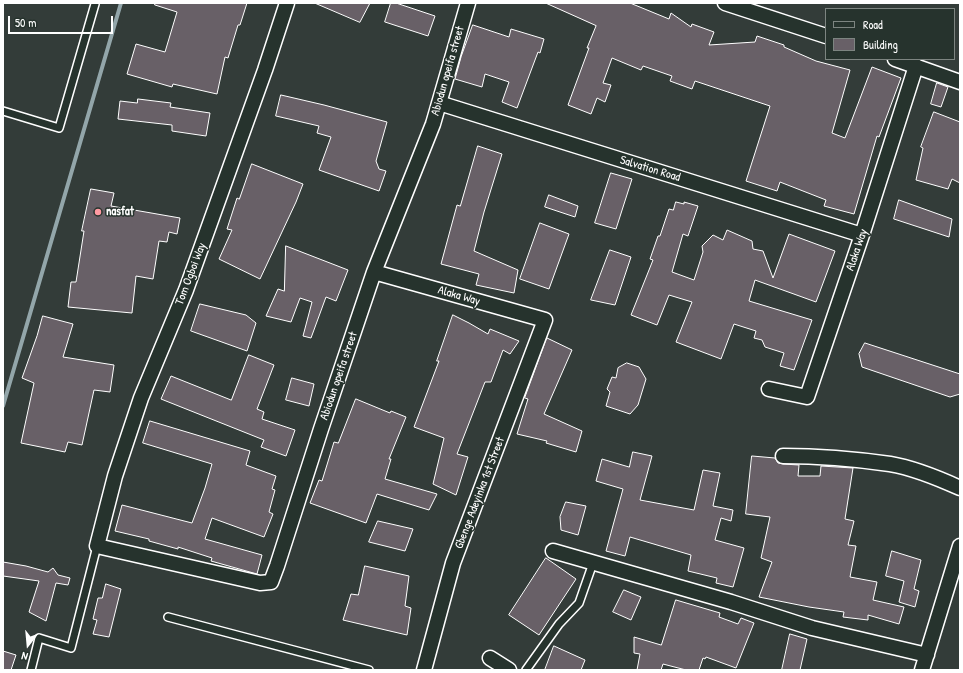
<!DOCTYPE html>
<html>
<head>
<meta charset="utf-8">
<style>
	body { margin:0 }
	#map { position:relative; width:963px; height:673px; overflow:hidden; background:#333c39; font-family:"Patrick Hand",sans-serif }
	canvas { display:block }
	.frame { position:absolute; inset:0; border:4px solid #fff; pointer-events:none }
	.legend { position:absolute; left:825px; top:8px; width:130px; height:52px; box-sizing:border-box; background:#26332d; border:1px solid #7d8581; margin:0; padding:5px 7px; list-style:none; font-size:12px; color:#fff }
	.legend li { display:flex; align-items:center; gap:8px; height:20px }
	.legend b { width:20px; border:1px solid #7d8581 }
	.north { position:absolute; left:8px; top:625px; width:40px; height:40px; -webkit-text-stroke:3px #26332d; paint-order:stroke; rotate:196deg; font-size:11px; font-weight:700; line-height:16px; text-align:center; color:#fff }
	.north::after { content:''; display:block; margin:auto; width:14px; height:18px; background:#fff; clip-path:polygon(50% 0,100% 100%,50% 72%,0 100%) }
	.scale { position:absolute; left:8px; top:16px; width:105px; height:18px; box-sizing:border-box; border:2px solid #fff; border-top:0; padding-left:5px; font-size:12px; line-height:14px; white-space:nowrap; color:#fff; -webkit-text-stroke:3px #26332d; paint-order:stroke }
</style>
</head>
<body>
<div id="map">
<canvas width="963" height="673"></canvas>
<div class="frame"></div>
<ul class="legend">
<li><b style="height:5px;background:#26332d"></b>Road</li>
<li><b style="height:11px;background:#686067"></b>Building</li>
</ul>
<div class="north">N</div>
<div class="scale">50 m</div>
</div>
<script>
const g = document.querySelector('canvas').getContext('2d');
g.lineJoin = 'round';
function stroke(path, color, width, dash) { g.strokeStyle = color; g.lineWidth = width; g.lineCap = dash ? 'butt' : 'round'; g.setLineDash(dash || []); g.stroke(path); }
function fill(path, color) { g.fillStyle = color; g.fill(path, 'evenodd'); }
function write(font, color, halo, rows, align = 'center') {
  g.font = font + ' "Patrick Hand",sans-serif'; g.lineWidth = 3; g.setLineDash([]); g.textBaseline = 'middle'; g.strokeStyle = halo; g.fillStyle = color; for (const [text, x, y, turn = 0] of rows) {
    g.save(); g.translate(x, y); g.rotate((+turn || 0) * Math.PI / 180); g.textAlign = isNaN(turn) ? turn : align; if (halo) g.strokeText(text, 0, 0); g.fillText(text, 0, 0); g.restore();
  }
}
stroke(new Path2D(`
	M3 406 121 3`), '#93a6aa', 4);
const building = new Path2D(`
	M155 3H247L240 25H238L228 58 225 57 217 94 173 84 172 87 127 74 136 44 165 52 177 12 155 5Z
	M315 3H370L360 22Z
	M391 3H396L435 16 428 36 385 22Z
	M546 3H630L669 19 671 13 691 27 692 24 714 32 709 45 755 42 757 36 784 45V47L816 61 850 70 832 133 845 138 872 67 901 78 879 137 877 136 854 214 824 206 826 200 780 182 777 191 746 181 770 106 695 81 692 89 670 81 672 76 643 66 641 70 612 58 603 83 611 85 605 102 597 98 591 114 568 105 589 48H587L596 26Z
	M473 25 509 37 511 29 544 39 540 53 538 52 517 108 502 102 509 82 485 74 482 87 455 79 461 57Z
	M937 83 948 87 941 107 931 104Z
	M281 95 324 105 387 122 376 161 379 169 386 171 379 191 319 170 331 137 317 133 319 126 276 116Z
	M138 99 171 103 170 107 210 113 206 136 172 131V125L118 119 120 101 137 103Z
	M934 112 960 122V183L952 179 948 189 916 180 923 148 921 147Z
	M478 146 502 154 484 212 474 251 518 270 514 293 476 285 479 274 441 264 457 205 460 206Z
	M252 164 303 184 296 202 260 279 219 259 232 230 227 229 237 198 239 199Z
	M611 173 632 179 616 229 595 223Z
	M91 189 114 193 111 206 180 218 177 234 169 232 167 242 159 241 153 279 136 276 132 313 68 307 71 282H76L84 231H82Z
	M549 195 578 206 575 217 545 207Z
	M899 200 952 219 949 237 894 219Z
	M676 202 684 204V202L698 206 688 236 683 234 672 272 694 280 703 252 702 246 713 235 723 240 727 230 752 241 753 249 763 251 773 278 789 234 835 251 816 302 755 280 749 301 812 320 794 370 780 366 784 353 765 347 762 340 754 338 756 331 734 324 721 359 676 342 692 302 669 295 657 325 631 315 653 260 650 259 658 236H660L669 209 673 210Z
	M540 223 569 234 549 289 520 279Z
	M286 246 348 270 336 301 326 297 311 338 303 336 312 302 300 298 291 322 266 316 278 289 284 291Z
	M610 250 631 257 615 305 591 300Z
	M200 304 246 315 256 323 247 351 191 331Z
	M453 315 469 323 488 334 490 329 519 341 510 354 503 350 491 382H485L457 454 468 457 456 495 433 484 444 438 414 427 439 361H437Z
	M43 316 73 324 63 357 114 365 110 392 94 390 82 445 68 442 65 452 21 443 34 383 22 378 37 336Z
	M547 338 572 350 544 414 582 431 576 452 546 443 547 441 517 434 528 399 525 398Z
	M865 343 960 374V394L950 397 862 367 859 354Z
	M249 355 274 365 257 409 264 412 262 419 295 430 286 456 261 447 264 440 161 399 171 376 231 400Z
	M627 363 639 367 646 379 638 405 630 414 606 406 610 392 607 389 612 377 616 378 618 368Z
	M292 378 314 384 309 406 286 400Z
	M356 399 390 413 391 411 406 417 389 459H391L385 479 437 494 429 510 377 494 366 523 310 503 319 480 322 481 334 442 338 443Z
	M150 421 250 451 246 465 276 476 272 489 275 490 269 512 273 514 264 537 212 518 205 539 262 555 257 574 211 561 212 558 178 547V549L149 541V539L115 531 122 505 192 523 205 488 212 464 143 443Z
	M633 452 652 456 640 500 694 510 703 470 720 473 713 506 733 510 731 521 721 518 715 540 744 548 733 587 716 583 717 578 688 571 691 555 630 537 625 556 606 551 623 489 596 481 602 459 629 467Z
	M752 456 775 458 778 463 783 464 799 465 798 476H820L821 466 853 468 845 519 854 521 848 545 856 546 850 577 877 582 873 600 904 607 899 624 868 615V620L843 617 844 612 809 607 759 597 772 562 761 558 770 517 746 514Z
	M566 502 586 506 578 535 561 530 560 517Z
	M378 521 413 529 405 551 369 542Z
	M892 551 921 560 914 589 919 591 915 607 899 602 904 581 886 576Z
	M546 558 576 579 539 635 509 615Z
	M3 562 26 566 48 572 53 568 58 575 70 578 68 585 56 583 46 621 29 612 39 581 3 576Z
	M365 566 409 576 405 606 411 608 407 635 343 620 351 594 358 595Z
	M106 584 121 589 109 637 93 634 97 620 93 619 98 598H102Z
	M624 590 641 597 631 620 613 612Z
	M676 600 720 613 719 617 738 624 741 618 754 623 736 668 706 657 705 659 703 658 699 670H686L663 664 661 670H637L640 654 634 653V637L661 645Z
	M790 634 807 639 800 670H782Z
	M554 646 585 660 581 670H545Z
	M3 651 16 655 11 670H3Z`);
fill(building, '#686067');
stroke(building, '#fff', 1);
const lane = new Path2D(`
	M3 111 59 128 95 4
	M168 617 369 670
	M31 670 39 638 71 648 97 546
	M526 670 559 624 579 603 593 563`);
const street = new Path2D(`
	M287 3 265 70 186 290 141 398 115 476 97 546 260 583 271 582 277 566 321 429 374 272 433 124 468 3
	M725 3 826 36
	M895 59 960 82
	M439 103 862 235
	M374 272 545 320 453 563 424 670
	M769 389 807 397 862 235 916 66
	M783 456C818 456 855 459 890 464 914 468 938 478 960 488
	M553 551 731 602 812 628 927 655
	M490 658 509 670
	M922 670 960 546`);
stroke(lane, '#fff', 10);
stroke(street, '#fff', 17);
stroke(lane, '#26332d', 7);
stroke(street, '#26332d', 14);
for (const [x, y, r, color] of [
	[98,212,4,"#ff9aa2"]
]) { const dot = new Path2D(); dot.arc(x, y, r, 0, 2 * Math.PI); g.fillStyle = color; g.fill(dot); stroke(dot, '#26332d', 1.5); }
write('12px', '#fff', '#26332d', [
	["Abiodun opeifa street",448,71,-74],
	["Salvation Road",650,169,17],
	["Alaka Way",857,250,-71],
	["Tom Ogboi Way",191,274,-69],
	["Alaka Way",459,296,16],
	["Abiodun opeifa street",339,376,-71],
	["Gbenge Adeyinka 1st Street",480,493,-69]
]);
write('bold 12px', '#fff', '#26332d', [
	["nasfat",106,212]
], 'left');
</script>
</body>
</html>
